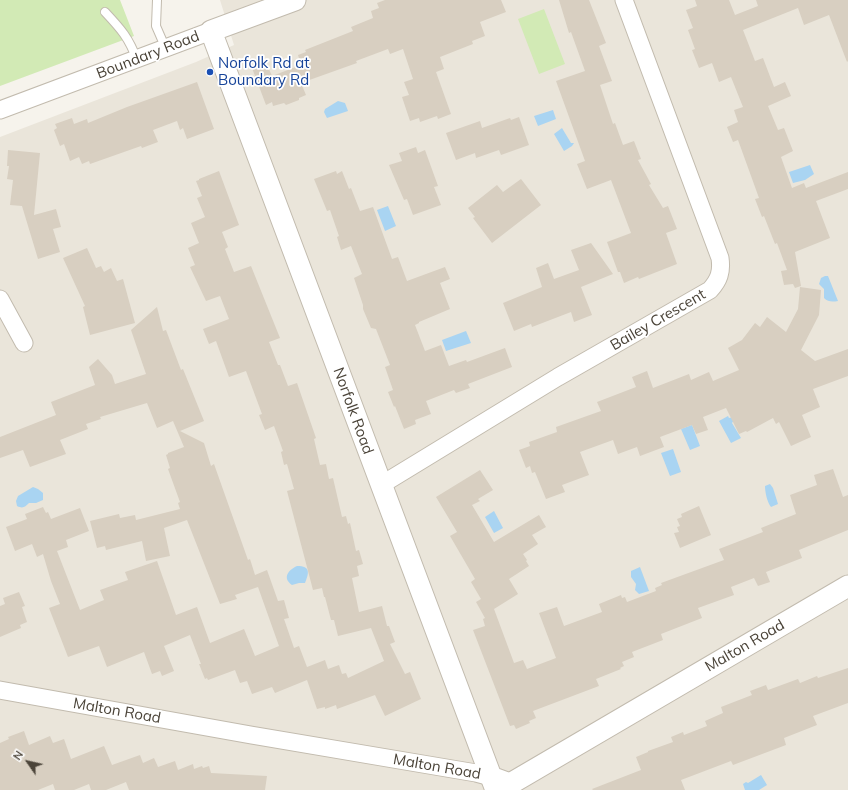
<!DOCTYPE html>
<html>
<head>
<meta charset="utf-8">
<style>
	body { margin:0 }
	#map { position:relative; width:848px; height:790px; overflow:hidden; background:#f6f3ec; font-family:Mulish,sans-serif }
	canvas { display:block }
	.north { position:absolute; left:8px; top:742px; width:40px; height:40px; -webkit-text-stroke:3px #fff; paint-order:stroke; rotate:304deg; font-size:11px; font-weight:700; line-height:16px; text-align:center; color:#4b4439 }
	.north::after { content:''; display:block; margin:auto; width:14px; height:18px; background:#4b4439; clip-path:polygon(50% 0,100% 100%,50% 72%,0 100%) }
</style>
</head>
<body>
<div id="map">
<canvas width="848" height="790"></canvas>
<div class="north">N</div>
</div>
<script>
const g = document.querySelector('canvas').getContext('2d');
g.lineJoin = 'round';
function fill(path, color) { g.fillStyle = color; g.fill(path, 'evenodd'); }
function stroke(path, color, width, dash) { g.strokeStyle = color; g.lineWidth = width; g.lineCap = dash ? 'butt' : 'round'; g.setLineDash(dash || []); g.stroke(path); }
function write(font, color, halo, rows, align = 'center') {
  g.font = font + ' Mulish,sans-serif'; g.lineWidth = 3.5; g.setLineDash([]); g.textBaseline = 'middle'; g.strokeStyle = halo; g.fillStyle = color; for (const [text, x, y, turn = 0] of rows) {
    g.save(); g.translate(x, y); g.rotate((+turn || 0) * Math.PI / 180); g.textAlign = isNaN(turn) ? turn : align; if (halo) g.strokeText(text, 0, 0); g.fillText(text, 0, 0); g.restore();
  }
}
fill(new Path2D(`
	M220 0H848V790H0V137L196 62 234 45Z`), '#eae5da');
fill(new Path2D(`
	M0 0H120L134 36 0 86Z
	M544 9 565 64 539 74 518 19Z`), '#d2eab5');
fill(new Path2D(`
	M338 101 345 103 348 111 327 118 324 112 325 109Z
	M553 110 556 119 538 126 534 116Z
	M562 128 571 143H574L572 146 564 151 554 134Z
	M810 165 814 174 805 180 793 183 789 172Z
	M388 206 396 226 385 231 377 210Z
	M825 276H828L838 301C832 302 828 302 824 298V289L819 284 821 278Z
	M466 331 471 343 446 351 442 340Z
	M728 416 729 418 733 417 734 420 732 423 741 438 731 443 719 421Z
	M692 425 700 446 690 450 681 429Z
	M673 449 681 472 670 476 661 453Z
	M770 484 773 488 778 504 771 507C767 502 765 492 765 486Z
	M33 487 38 489 43 493V500L36 503H29C25 507 23 509 17 506L16 501 18 496Z
	M494 511 503 528 494 533 485 517Z
	M297 566C311 566 309 573 305 583H299L292 585C282 578 288 570 297 566Z
	M640 567 649 591 639 594 635 590 636 584 631 577V571Z
	M761 775 767 785 759 790H745L743 784 746 782 748 783Z`), '#a9d4f2');
fill(new Path2D(`
	M385 0H501L506 12 480 22 485 36 472 41 473 44 440 57 444 69 436 72 451 114 438 119 437 116 420 122 419 118 410 121 402 97 409 95 404 82 413 79 403 49 390 54 388 49 356 61 357 63 301 83 306 95 299 98V100L286 105 284 103 273 106 272 102 266 105 252 68 266 62 272 76 301 65 298 55 306 52 305 50 353 31 351 27 373 18 371 11 379 8 377 3Z
	M559 0H589L606 43 599 46 612 81 600 85 613 124 615 123 623 145 634 141 641 159 638 160 651 184 649 185 663 208 668 206 677 229 666 233 677 264 639 279 638 277 624 283 620 272H618L607 242 631 233 611 180 587 189 577 164 585 161 556 81 585 71 571 32 569 33Z
	M695 0H729L735 15 758 6 756 0H848V61L847 62 829 15 804 25 798 8 743 30 755 61 763 58 774 87 785 82 791 96 768 106 778 130 784 128 793 151 781 157 792 188 804 183 806 188 848 172V189L816 201 830 238 795 252 801 286 795 288 793 284 784 285 781 271 787 270 777 243 775 244 764 216 762 217 755 199 759 198 738 140 733 142 727 127 738 122 734 110 743 107 731 77 719 82 712 63 699 68 692 50 695 49 688 30 693 28 686 10 697 6Z
	M197 82 214 129 187 139 183 128 180 130 177 121 153 130 158 142 142 148 141 146 90 164 89 161 82 164 79 157 70 161 64 144 60 146 54 130 57 128 55 124 72 118 74 124 87 119 88 123 127 107Z
	M519 117 529 145 501 155 499 150 476 158 475 153 456 160 446 133 480 121 482 128 510 118 511 120Z
	M416 147 418 153 425 150 438 186 434 187 441 205 413 215 407 199 404 200 389 165 402 161 399 153Z
	M8 150 40 153 34 215 56 209 61 227 53 229 60 252 38 259 22 206 10 205 13 180 7 179 9 166H7Z
	M219 171 239 225 222 232 228 247 225 249 234 272 251 266 280 338 269 342 278 365H280L288 386 297 383 316 438 314 439 320 465 326 464 329 479 333 478 342 517 346 516 348 524 350 523 356 551 359 550 363 564 357 566 359 576 352 578 359 612 382 606 387 626H389L395 642 390 644 405 674 410 672 421 699 385 716 375 695 337 709 336 705 325 709V707L317 709 307 680 275 693 272 687 252 694 247 681 240 683 235 670 208 680 207 678 205 679 199 664H201L190 635 164 646 174 671 162 676 160 671 152 674 144 652 107 667 99 646 68 657 49 608 60 604 51 581 43 554 37 557 32 544 15 551 6 527 27 519 25 514 43 507 46 513 48 512 51 519 80 508 89 531 66 540 68 547 57 551 80 610 104 600 100 590 128 580 125 572 157 561 176 615 197 607 210 643 244 629 255 656 279 646 258 587 235 595 237 599 220 604 187 520 164 528 170 556 146 561 142 541 106 550 105 546 97 548 90 521 119 514 120 518 135 515 136 520 180 509 178 503 180 502 168 469 170 468 166 455 168 454V453L184 447 173 421 157 428 147 403 100 417 101 419 86 424 88 429 60 440 66 454 30 467 23 450 0 458V437L56 415 51 402 95 385 89 367 98 359 112 375 115 384 146 374 131 330 157 307 163 331 166 330 181 370 183 369 204 421 180 431 204 443 211 466 214 464 248 560 250 559 255 575 267 570 278 601 284 600 289 618 284 619 294 648 299 646 307 667 325 660 328 669 339 665 342 674 346 673 348 678 384 661 371 628 338 636 334 620H331L325 597H324L322 588 313 590 287 491 294 489 287 464 284 465 281 452 283 451 274 426 265 430 259 415 262 414 246 371 229 377 216 341 209 344 203 329 229 319 220 296 206 301 190 267 195 265 188 248 199 243 191 223 205 217 197 198 202 196 196 181 199 180V179Z
	M336 171 337 174 342 171 349 189 351 188 360 211 373 207 392 259 398 257 407 281 445 267 450 279 440 283 450 309 419 322V323L415 325 425 351 441 345 449 366 466 360 467 362 505 348 512 367 468 384 470 388 456 393 454 390 426 401 431 414 415 420 416 424 404 429 395 406 394 407 388 392 393 390 385 367 390 365 376 329 371 328 363 309V305L354 278 362 274 351 246 341 250 337 237 339 236 330 210 327 211 314 179Z
	M521 179 541 205 492 243 473 218 475 217 468 208 497 185 503 192Z
	M591 243 613 274 581 287 592 315 574 322 571 312 532 327 531 324 514 331 503 303 542 287 536 268 548 263 554 279 579 270 571 250Z
	M87 248 96 268 101 266 104 272 111 268 117 281 123 279 135 323 90 335 83 307 85 306 63 258Z
	M800 287 821 290 819 315 801 350 815 361 848 349V376L813 389 820 407 802 415 811 437 791 446 779 422 776 424 773 418 747 432 746 431 739 434 726 408 703 417 708 430 696 434 692 425 660 437 664 447 640 456 637 447 618 454 613 440 580 452 589 475 562 485 565 492 546 499 535 472 532 473 530 466 526 468 519 450 530 446 529 442 557 432 556 427 601 411 597 402 636 387 632 377 647 371 653 388 689 374 691 380 709 372 713 381 739 370 728 348 742 340 755 323 760 327 767 317 786 332 798 309Z
	M833 469 843 497 848 495V530L799 550 802 558 766 572 770 582 758 586 754 578 731 587 734 595 698 608 702 618 661 634 663 640 632 652 634 657 622 662 624 666 620 668 621 669 596 679 599 686 533 711 536 718 529 721 530 723 516 729 514 725 510 726 473 630 485 626 483 619 485 618 476 602 481 599 471 582 475 579 450 536 457 532 436 497 480 470 493 490 478 499 480 501 472 505 494 542 539 515 546 527 532 535 538 544 523 554 527 560 526 561 529 566 509 579 518 594 494 609 514 663 523 660 527 669 556 658 539 613 557 607 564 626 602 612 599 604 621 595 622 598 625 597 627 602 656 591 655 588 662 585 661 583 724 560 719 549 763 532 761 528 796 514 790 495 817 485 814 475Z
	M699 506 711 535 680 548 674 533 679 532 677 527 680 526 677 519 682 517 681 514Z
	M19 592 25 606 22 607 27 622 20 625 21 628 0 637V606L5 604 3 598Z
	M848 668V703L813 716 817 725 784 738 786 745 733 765 731 761 681 780 685 790H593L592 789 641 770 636 757 648 752V751L673 742 671 737 683 732 684 735 707 726 705 721 723 713 721 707 752 695 750 691 766 685 768 690 798 679 800 683 817 676 818 678Z
	M24 731 29 745 50 736 53 743 64 739 71 759 104 746 112 765 140 755 143 763 154 758 158 767 175 761 178 770 193 764 194 769 202 766 203 768 209 766 211 773 267 776 265 790H129L126 782 106 790H91L89 784 74 790H55L53 784 38 790H0V743L9 739 8 737Z`), '#d8cfc1');
const service = new Path2D(`
	M157 0 156 26 166 49
	M105 12C121 29 129 38 137 60`);
const minor = new Path2D(`
	M0 110 211 31
	M0 299 24 343
	M381 485 558 377 710 290C719 280 722 272 720 258L624 0
	M0 690 251 735 476 773 491 777`);
const tertiary = new Path2D(`
	M295 0 211 31 496 790
	M491 777 510 784 848 586`);
stroke(service, '#c2bbae', 10);
stroke(minor, '#c2bbae', 19);
stroke(tertiary, '#c2bbae', 23);
stroke(service, '#fff', 8);
stroke(minor, '#fff', 17);
stroke(tertiary, '#fff', 21);
for (const [x, y, r, color] of [
	[210,72,4,"#1a4fb4"]
]) { const dot = new Path2D(); dot.arc(x, y, r, 0, 2 * Math.PI); g.fillStyle = color; g.fill(dot); stroke(dot, '#fff', 1.5); }
write('15px', '#4b4439', '#fff', [
	["Boundary Road",148,55,-21],
	["Bailey Crescent",658,320,-30],
	["Norfolk Road",353,411,70],
	["Malton Road",745,646,-30],
	["Malton Road",117,711,10],
	["Malton Road",437,767,10]
]);
write('15px', '#164399', '#fff', [
	["Norfolk Rd at",218,63],
	["Boundary Rd",218,80]
], 'left');
</script>
</body>
</html>
